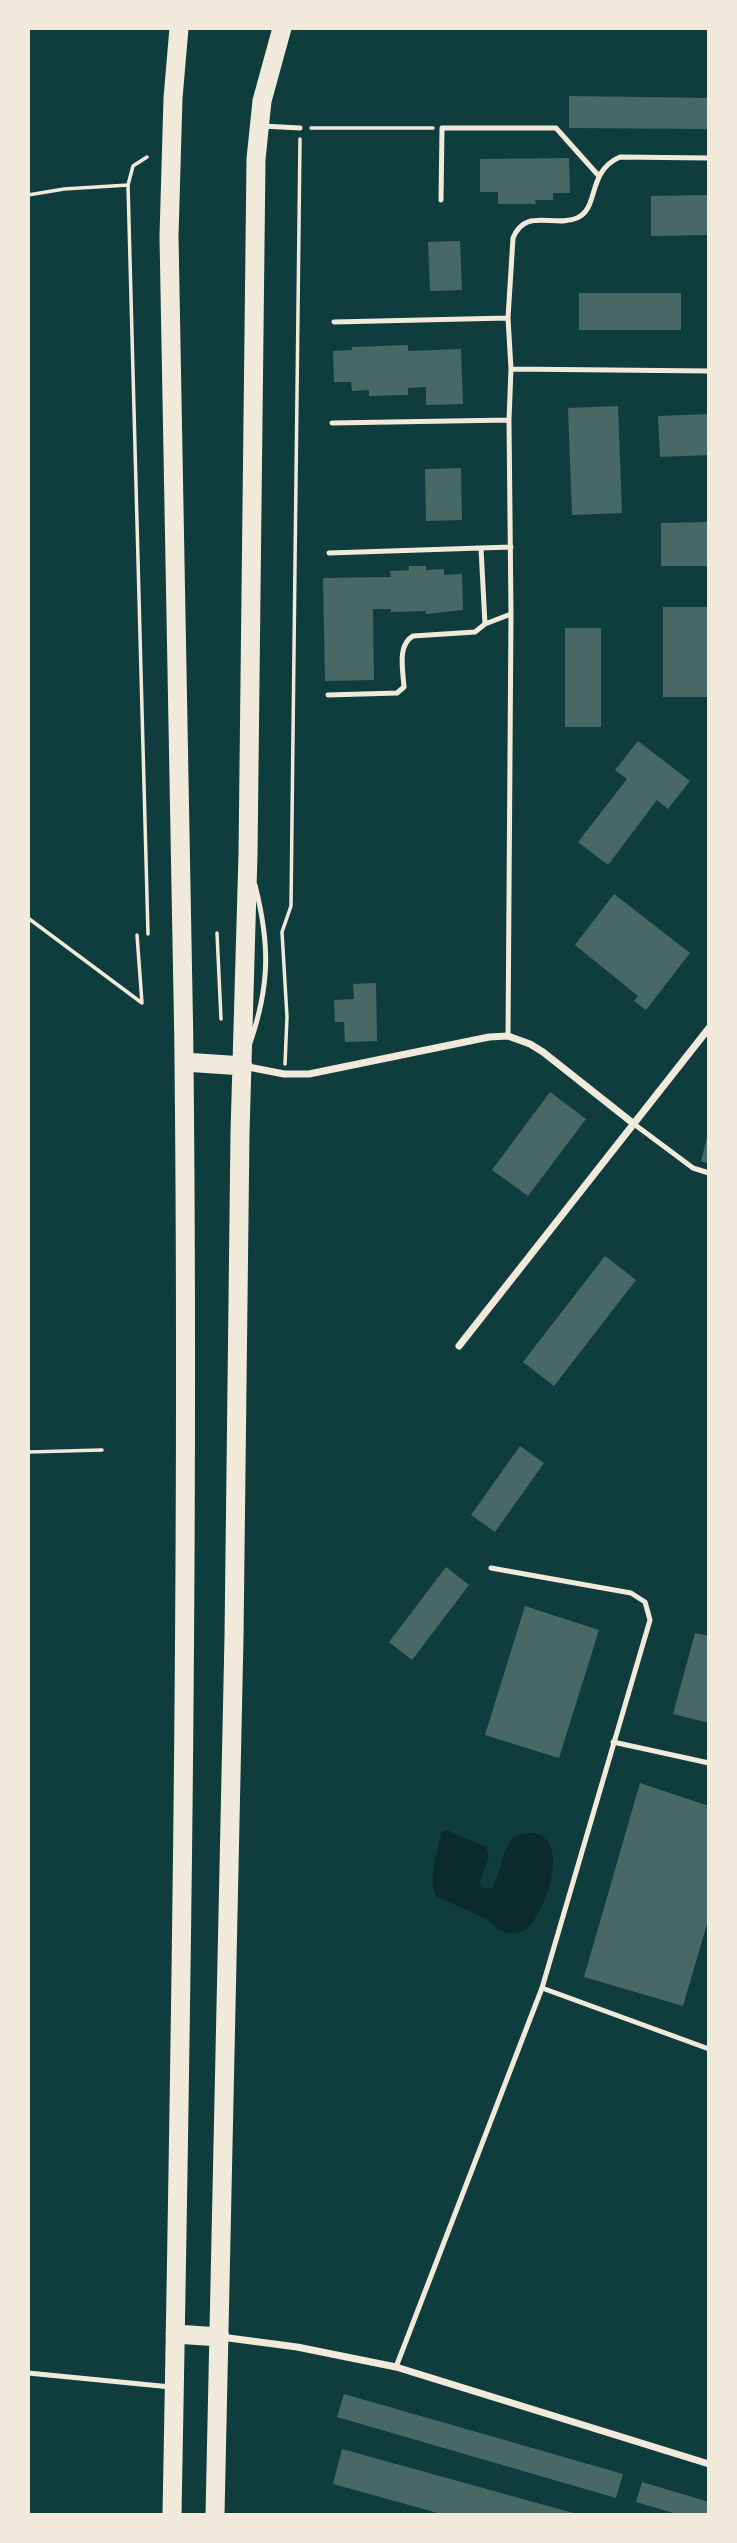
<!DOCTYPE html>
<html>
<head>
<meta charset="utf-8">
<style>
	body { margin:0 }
	#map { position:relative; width:737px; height:2543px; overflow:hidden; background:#0f3d3e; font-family:Manrope,sans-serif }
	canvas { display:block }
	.frame { position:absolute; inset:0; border:30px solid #f1e9da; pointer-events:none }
</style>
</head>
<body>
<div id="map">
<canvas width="737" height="2543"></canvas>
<div class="frame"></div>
</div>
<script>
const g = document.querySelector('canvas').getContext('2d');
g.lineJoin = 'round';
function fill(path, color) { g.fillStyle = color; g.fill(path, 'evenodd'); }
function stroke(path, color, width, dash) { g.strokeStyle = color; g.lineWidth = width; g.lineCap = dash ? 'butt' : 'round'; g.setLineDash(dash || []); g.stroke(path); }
fill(new Path2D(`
	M447 1830 486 1847 489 1857 480 1881 482 1887 487 1889 493 1888C499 1874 502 1855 510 1842 514 1836 521 1833 528 1833 579 1832 540 1931 519 1933 515 1934 511 1933 508 1933 500 1931 492 1923 485 1919 469 1910 452 1904 436 1896 427 1879 439 1851 441 1832Z`), '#0a2a2b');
fill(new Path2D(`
	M569 96 709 98V129L569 128Z
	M569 158 570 193H553V200H535L536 204H498V192H480V159Z
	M709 195V235L651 236V196Z
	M460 241 462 290 430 291 428 242Z
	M579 293H681V330H579Z
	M408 345V351L461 349 463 404 426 405V387L408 388V395L369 396V390L352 391 351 382H334L333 351 352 350V347Z
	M618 406 622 513 572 515 568 408Z
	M709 414V455L660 457 658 416Z
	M461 468 462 520 426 521 425 469Z
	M709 522V566H661V523Z
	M409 566H426V570L444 569V575L462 574 463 610 426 614V611L391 612V609H373L374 680 325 681 323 578 391 577 390 571 409 570Z
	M663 607H709V697H663Z
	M565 628H601V727H565Z
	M638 741 690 781 668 809 657 800 608 865 578 842 627 779 615 770Z
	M614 894 690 953 646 1010 634 1001 638 996 575 945Z
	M376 983 377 1041 345 1042 344 1022H335L334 1000 354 999 353 984Z
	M550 1092 586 1119 528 1196 492 1170Z
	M708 1134H709V1164L701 1161Z
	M605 1256 636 1280 554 1386 523 1362Z
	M520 1446 544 1463 495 1532 471 1515Z
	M446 1567 469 1585 412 1660 389 1642Z
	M525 1606 599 1630 559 1758 485 1735Z
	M695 1633 709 1636V1723L673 1714Z
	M640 1783 709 1806V1917L683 2006 584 1977Z
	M344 2394 623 2474 616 2498 337 2417Z
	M342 2449 577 2514V2515H445L333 2484Z
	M642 2482 709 2502V2515H680L636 2502Z`), '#486865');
stroke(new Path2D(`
	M311 128H433
	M147 157 133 166 128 185 148 934
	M28 195 64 189 128 185
	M28 918 142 1003
	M217 933 221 1019
	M137 935 142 1003
	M285 1064 287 1017 282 932 291 906 300 139
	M28 1452 102 1450`), '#f1e9da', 3.5);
stroke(new Path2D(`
	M262 126 300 128
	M441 200 442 128H556L598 175
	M334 322 508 318
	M511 369 709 371
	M332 423 509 420
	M481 548 485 624
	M329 553 511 547
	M328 695 397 693 404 687C403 670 397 645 413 636L475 632 485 624 511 614
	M508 1036 511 614 509 420 511 369 508 318 513 238C526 207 553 228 577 218 600 208 586 172 620 157L709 158
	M250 1043C270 985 270 944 255 885
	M634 1124 693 1168 709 1173
	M613 1742 709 1763
	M542 1988 709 2049
	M396 2367 542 1988 650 1620 645 1602 631 1593 491 1568
	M28 2373 171 2387`), '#f1e9da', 5);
stroke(new Path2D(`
	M243 1066 284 1074H309L489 1037 508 1036 530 1044 543 1052 634 1124
	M459 1346 709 1028
	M221 2337 297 2347 396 2367 709 2464`), '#f1e9da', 7);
stroke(new Path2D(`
	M184 1062 243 1066
	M175 2334 220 2337
	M172 2515C181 2030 189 1545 184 1060 181 785 175 510 169 236L173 98 179 28
	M215 2515 234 1637 240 1133 248 854 256 159 262 101 282 28`), '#f1e9da', 19);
</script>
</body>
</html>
